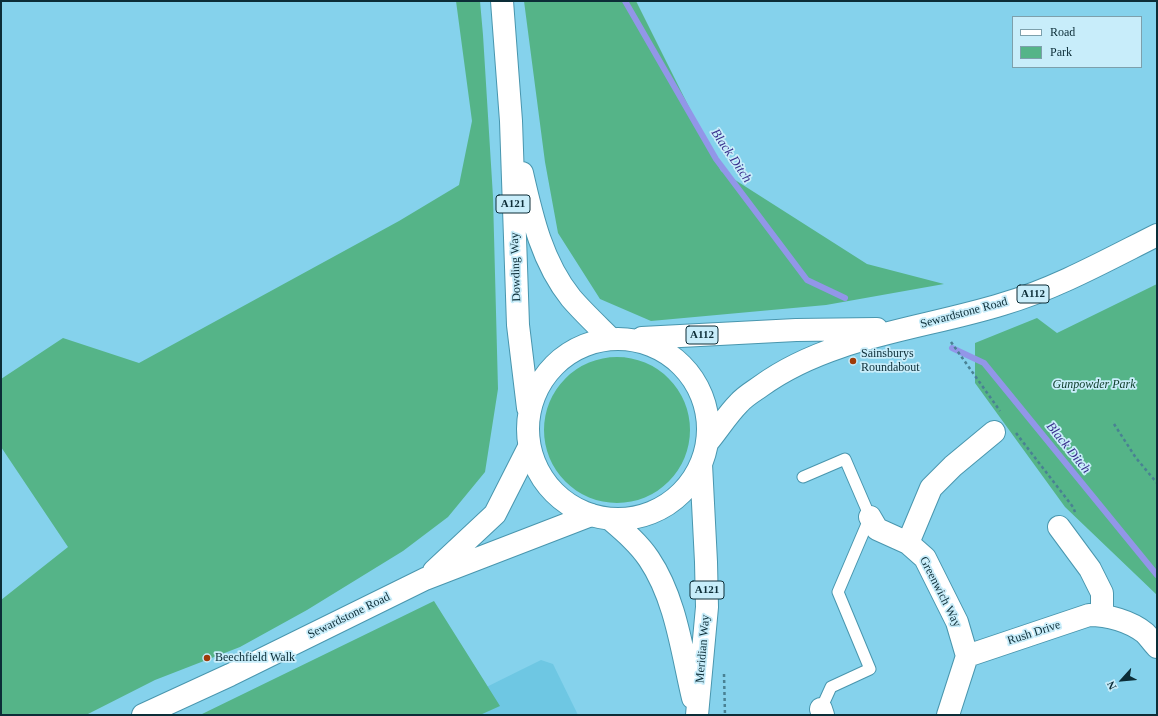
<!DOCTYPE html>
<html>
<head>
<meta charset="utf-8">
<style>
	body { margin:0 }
	#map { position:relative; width:1158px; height:716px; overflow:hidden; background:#85d2ec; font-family:Georgia,serif }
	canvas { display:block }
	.frame { position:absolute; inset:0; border:2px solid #0c2d37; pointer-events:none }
	.legend { position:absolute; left:1012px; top:16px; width:130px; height:52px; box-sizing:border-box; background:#c8edfa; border:1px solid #7da0ac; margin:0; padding:5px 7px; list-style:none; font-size:12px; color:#0c2d37 }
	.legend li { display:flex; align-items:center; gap:8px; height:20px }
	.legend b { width:20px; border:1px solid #7da0ac }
	.north { position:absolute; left:1102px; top:660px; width:40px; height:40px; -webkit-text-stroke:3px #c8edfa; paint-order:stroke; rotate:243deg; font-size:11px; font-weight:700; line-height:16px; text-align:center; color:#0c2d37 }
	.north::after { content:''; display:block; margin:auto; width:14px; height:18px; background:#0c2d37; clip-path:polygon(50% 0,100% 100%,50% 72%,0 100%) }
</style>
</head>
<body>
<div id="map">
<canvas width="1158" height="716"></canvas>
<div class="frame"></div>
<ul class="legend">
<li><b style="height:5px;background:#fff"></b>Road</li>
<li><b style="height:11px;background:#55b488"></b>Park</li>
</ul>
<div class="north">N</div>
</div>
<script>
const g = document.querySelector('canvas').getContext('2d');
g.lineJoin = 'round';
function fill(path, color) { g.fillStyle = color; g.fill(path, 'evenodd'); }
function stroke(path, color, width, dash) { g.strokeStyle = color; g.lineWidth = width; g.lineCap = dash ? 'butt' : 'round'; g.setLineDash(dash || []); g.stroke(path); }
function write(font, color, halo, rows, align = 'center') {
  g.font = font + ' Georgia,serif'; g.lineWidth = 3.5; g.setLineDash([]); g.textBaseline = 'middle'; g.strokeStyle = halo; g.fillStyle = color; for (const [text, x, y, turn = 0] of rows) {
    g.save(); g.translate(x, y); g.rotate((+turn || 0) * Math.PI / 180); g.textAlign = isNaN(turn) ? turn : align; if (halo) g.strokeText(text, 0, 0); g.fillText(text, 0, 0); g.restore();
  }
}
fill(new Path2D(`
	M541 660 553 664 578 715H430Z`), '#6ec7e3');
fill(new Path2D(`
	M456 1H480L483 35 493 197 498 389 485 472 448 517 403 551 307 610 240 647 155 680 86 715H1V600L68 547 1 447V379L63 338 139 363 399 221 459 185 472 121Z
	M524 1H636L721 171 867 264 944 284 826 305 651 321 600 299 558 233 545 162Z
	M1157 284V595L1065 507 975 383V343L1037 318 1057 333Z
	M544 430a73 73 0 1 1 146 0a73 73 0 1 1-146 0Z
	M434 601 500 706 480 715H200Z`), '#55b488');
stroke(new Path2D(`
	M625 1 716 159 807 280 845 298
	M952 348 984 363 1157 575`), '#9296e8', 6);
const lane = new Path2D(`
	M803 477 845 459 870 517 838 592 870 669 831 687 821 709`);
const street = new Path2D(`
	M870 517 877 529 908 543 925 558 957 622 967 656 948 715
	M1059 527 1090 569 1102 593V615
	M908 543 931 488 953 466 994 432
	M967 656 1089 615C1108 615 1130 621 1145 633 1149 637 1153 643 1157 647
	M821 709 823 715`);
const secondary = new Path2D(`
	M434 571 495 514 529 447
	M143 715 230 675 425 579 591 515`);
const primary = new Path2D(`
	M502 1 511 121 518 325 528 408
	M522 173C532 217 542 262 571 298 583 312 597 325 610 338
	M642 338 796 330 877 329
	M528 429a90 90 0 1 1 180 0a90 90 0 1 1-180 0Z
	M707 443C718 430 727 415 739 403 745 396 754 391 761 386 830 336 923 329 1003 304 1057 288 1107 260 1157 235
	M611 520C625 532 639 544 649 559 676 599 682 652 693 698
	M697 715 707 607 706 562 701 464`);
stroke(lane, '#4996ae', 13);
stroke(street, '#4996ae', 24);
stroke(secondary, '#4996ae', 24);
stroke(primary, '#4996ae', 24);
stroke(new Path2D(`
	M951 342 1000 411
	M1114 424 1136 458 1157 483
	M1016 433 1073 507 1075 512
	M724 674 725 715`), '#498193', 2.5, [3, 3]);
stroke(lane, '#fff', 11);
stroke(street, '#fff', 22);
stroke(secondary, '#fff', 22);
stroke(primary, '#fff', 22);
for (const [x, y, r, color] of [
	[853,361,4,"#9f3b09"],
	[207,658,4,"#9f3b09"]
]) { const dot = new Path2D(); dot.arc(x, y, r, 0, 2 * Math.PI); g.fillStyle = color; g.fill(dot); stroke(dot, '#c8edfa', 1.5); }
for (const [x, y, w] of [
	[513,204,34],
	[1033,294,32],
	[702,335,32],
	[707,590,34]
]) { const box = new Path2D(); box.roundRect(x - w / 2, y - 9, w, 18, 3); g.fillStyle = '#c8edfa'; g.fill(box); stroke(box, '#0c2d37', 1); }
write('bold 11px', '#0c2d37', null, [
	["A121",513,204],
	["A112",1033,294],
	["A112",702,335],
	["A121",707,590]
]);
write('12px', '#0c2d37', '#c8edfa', [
	["Dowding Way",516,267,-92],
	["Sewardstone Road",964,313,-15],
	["Greenwich Way",940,592,63],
	["Sewardstone Road",349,616,-26],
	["Rush Drive",1034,633,-18],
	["Meridian Way",703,649,-85]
]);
write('12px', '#0c2d37', '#c8edfa', [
	["Sainsburys",861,354],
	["Roundabout",861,368],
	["Beechfield Walk",215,658]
], 'left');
write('italic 12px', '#0c3a27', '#c8edfa', [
	["Gunpowder Park",1094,385]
]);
write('italic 13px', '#382e8c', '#c8edfa', [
	["Black Ditch",731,156,56],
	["Black Ditch",1068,448,51]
]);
</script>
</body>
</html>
